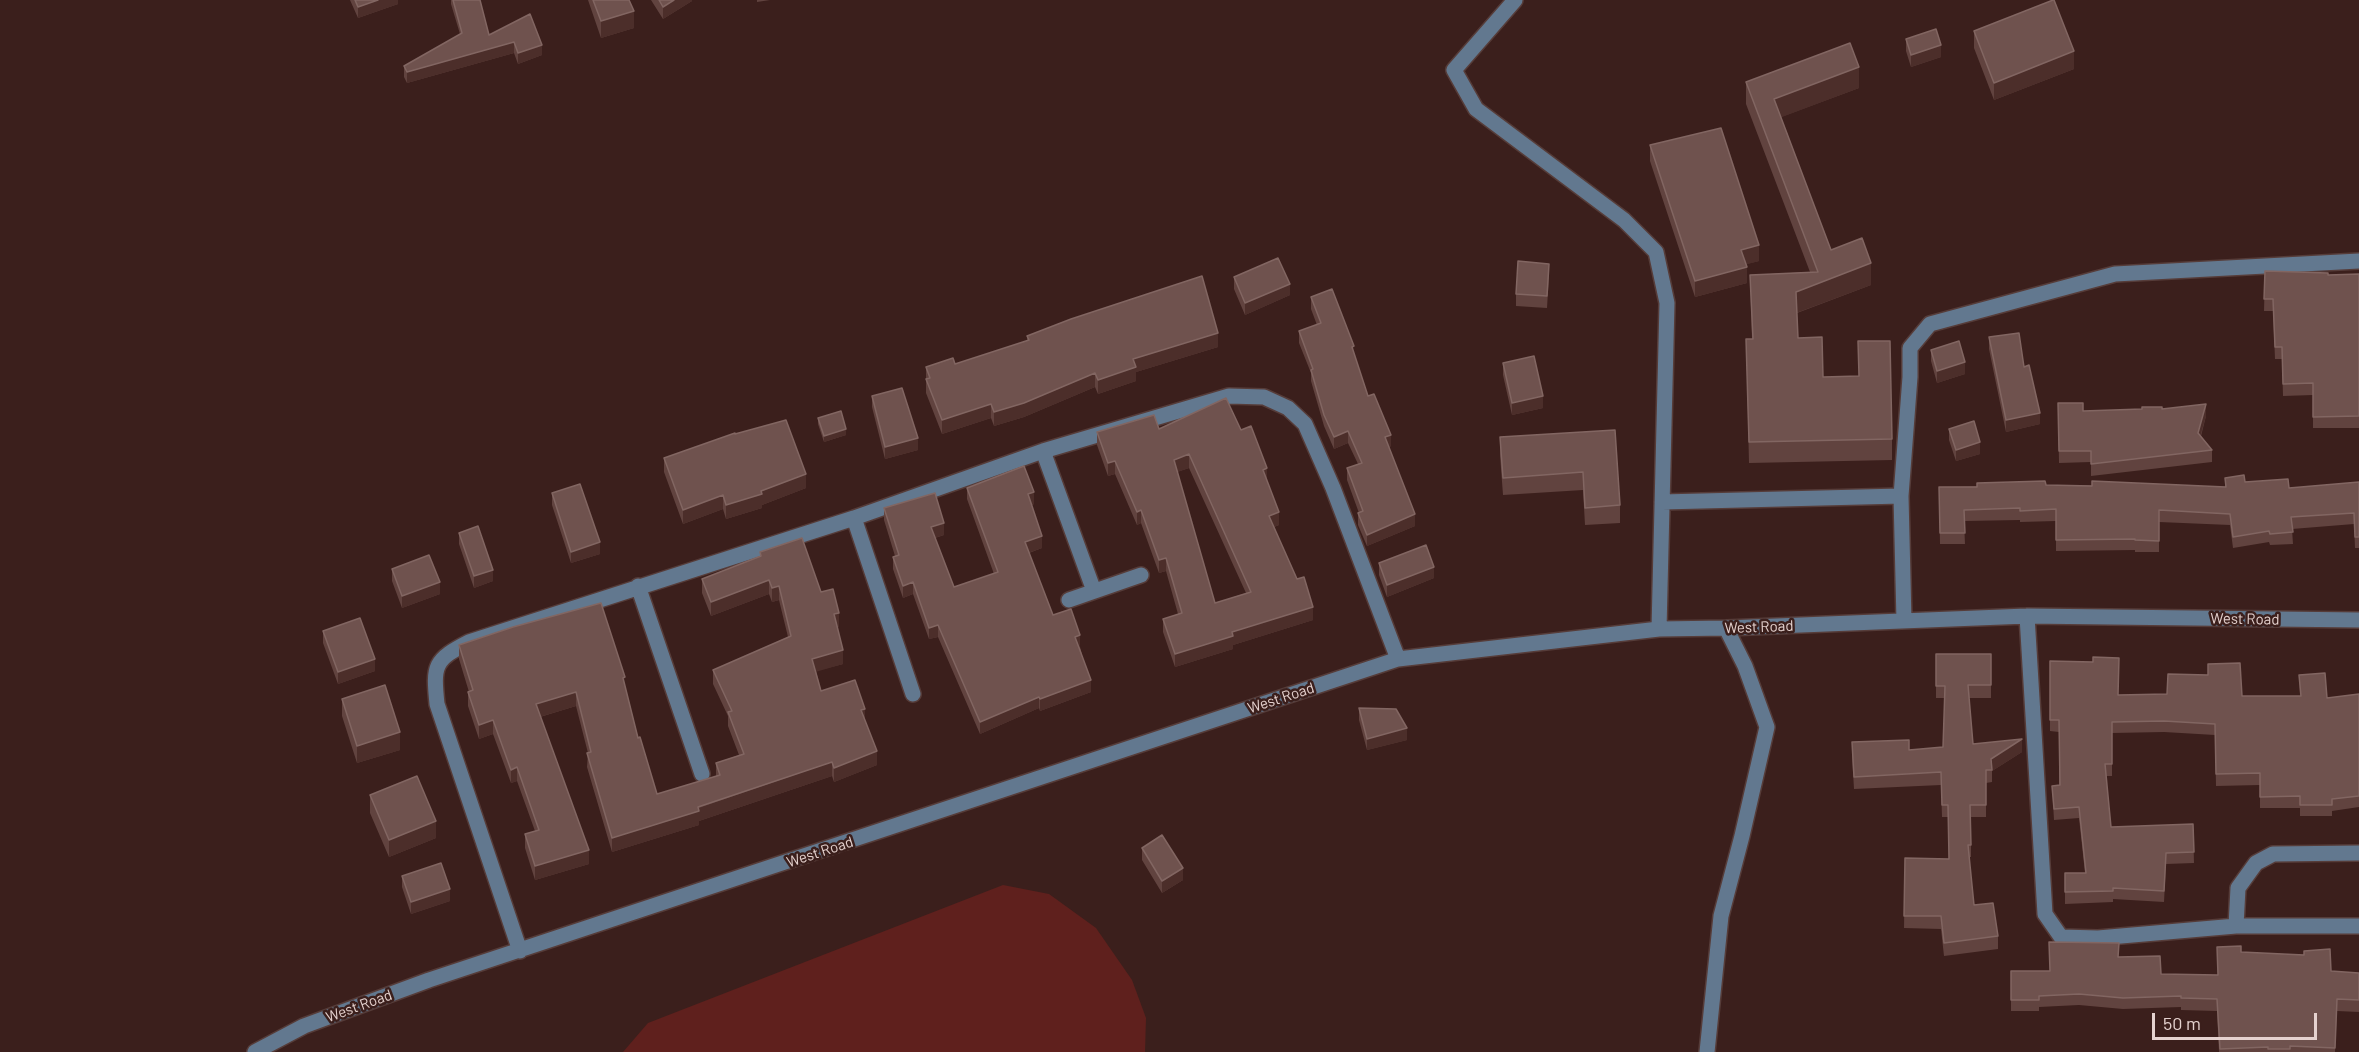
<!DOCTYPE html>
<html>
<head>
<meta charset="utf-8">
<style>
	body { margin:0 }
	#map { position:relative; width:2359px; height:1052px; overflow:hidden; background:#3b1f1c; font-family:Barlow,sans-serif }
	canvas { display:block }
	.scale { position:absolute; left:2152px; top:1013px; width:165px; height:27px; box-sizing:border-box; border:3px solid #e5d2cf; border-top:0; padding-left:8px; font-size:18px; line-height:21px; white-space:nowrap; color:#e5d2cf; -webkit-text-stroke:4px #3b1f1c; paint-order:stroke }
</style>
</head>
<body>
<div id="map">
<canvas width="2359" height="1052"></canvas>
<div class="scale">50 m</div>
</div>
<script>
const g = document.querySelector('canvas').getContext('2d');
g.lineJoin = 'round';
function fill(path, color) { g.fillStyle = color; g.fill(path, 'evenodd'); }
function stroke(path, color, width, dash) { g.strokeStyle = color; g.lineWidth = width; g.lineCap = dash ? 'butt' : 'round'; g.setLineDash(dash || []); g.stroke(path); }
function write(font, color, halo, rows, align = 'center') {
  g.font = font + ' Barlow,sans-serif'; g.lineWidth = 5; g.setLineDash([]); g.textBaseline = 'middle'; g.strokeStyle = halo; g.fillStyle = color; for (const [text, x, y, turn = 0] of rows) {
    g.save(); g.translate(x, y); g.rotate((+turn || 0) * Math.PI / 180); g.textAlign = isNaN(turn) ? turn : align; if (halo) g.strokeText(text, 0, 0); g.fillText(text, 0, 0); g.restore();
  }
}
fill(new Path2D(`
	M1003 885 1049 894 1096 928 1132 980 1146 1018 1145 1052H623L648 1023Z`), '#5f201d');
const minor = new Path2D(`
	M1515 0 1454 70 1476 109 1624 220 1656 252 1667 303 1659 629
	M1043 451 1094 591
	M1662 502 1901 496
	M854 518 913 694
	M638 586 702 774
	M1069 600 1141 575
	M2027 616 2045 914 2061 937 2098 938 2236 926
	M1904 621 1901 496 1910 377V348L1930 324 2115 274 2359 261
	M2359 853 2273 854 2256 863 2238 888 2236 926H2359
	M520 951 437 704C433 665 434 660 469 642L854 518 1043 451 1229 396 1264 397 1288 408 1305 424 1333 488 1398 659
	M255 1052 304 1026 429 980 1398 659 1659 629 1726 628 2027 616 2359 620
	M1707 1052 1721 916 1742 836 1767 727 1745 666 1726 628`);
stroke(minor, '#563c39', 18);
stroke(minor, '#62788f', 15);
fill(new Path2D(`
	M350 0H398V4L358 18Z
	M451 0H480L489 35 530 14 542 55 518 64 514 53 407 83 404 77V66L460 34 451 4Z
	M588 0H629L634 28 601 38Z
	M651 0H692V1L663 19Z
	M757 0H770L757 2Z
	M1974 31 2074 69 1994 100 1974 48Z
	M1906 39 1941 57 1911 67 1906 51Z
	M1746 82 1859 88 1781 117 1831 250 1871 285 1797 313 1798 338 1823 377 1892 439V460L1749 463 1746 339H1752L1750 275 1810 272 1746 104Z
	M1650 145 1759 261 1746 264 1747 283 1695 297 1650 161Z
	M2265 271 2328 275 2359 274V428H2313V395L2283 396 2282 359H2275L2273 311H2264Z
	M1549 275 1547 308 1516 306V294Z
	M1234 277 1290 295 1245 315 1234 289Z
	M1311 297 1354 354 1368 396 1391 446 1389 447 1415 526 1367 546 1358 525V513H1359L1347 480V468L1358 464 1348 443 1334 449 1324 426 1311 381V373L1299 343V331L1317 325 1311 309Z
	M1027 336 1218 347 1136 372V381L1098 394 1095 387 1024 417 994 426 991 418 942 434 926 393V367L955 364 1027 341Z
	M1989 337 2024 367 2040 424 2006 432 1989 349Z
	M1931 350 1965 374 1937 383 1931 361Z
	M1503 363 1543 408 1512 415 1503 375Z
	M872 396 918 450 885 459 872 407Z
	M2058 403 2083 411 2162 409 2206 416 2201 436 2212 450V462L2091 476V462L2059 463Z
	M818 418 846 435 824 442 818 424Z
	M1159 429 1267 481 1279 525 1274 527 1313 620 1233 645V649L1175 667 1163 632V619L1178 614 1166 571 1159 573 1141 523 1137 525 1115 474 1108 476 1097 445V432ZM1189 468 1246 593 1215 603 1177 472Z
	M1949 429 1980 454 1956 461 1949 440Z
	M1615 430 1620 505V523L1585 525 1583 490 1503 495 1500 455V437Z
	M735 434 806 488 762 505V508L726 519 723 509 683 524 664 472V458Z
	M2225 478 2289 488 2359 482V548H2355L2354 524 2292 529 2293 544 2270 545 2269 542 2233 548 2230 525 2159 522V552H2135V550L2056 551V521L2020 522V520L1964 521 1965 544H1940L1939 487 2046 485 2225 487Z
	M967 488 1034 504 1032 505 1042 548 1029 553 1053 615 1080 647 1091 692 1040 711 1039 708 980 734 938 637 929 639 913 594 903 598 893 569V557L895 556 884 520V508L944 535 935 538 954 587 994 574 967 499Z
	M552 493 600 554 571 563 552 505Z
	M459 533 493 581 474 588 459 544Z
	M760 552 821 592 839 627H837L843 664 816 671 821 691 865 720 877 765 834 782 832 776 699 821V825L612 852 587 767 588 753 576 706 540 717 589 864 535 880 525 848V834L535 831 517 781 511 783 493 734 479 739 468 706V692H469L459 659V645L625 686 638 738 657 794 716 776V763L739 755 728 726V716L713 684V670L788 637 779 600 772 602 769 594 711 616 702 593V579L760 557Z
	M1379 563 1434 578 1387 597 1379 575Z
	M392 569 440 594 402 608 392 581Z
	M323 631 375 671 338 684 323 643Z
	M1936 654H1991V698H1969L1973 744 2022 752 1992 771V782L1986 783V817H1971V857H1969L1974 905 1998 936V949L1944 956 1941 929 1904 928 1905 858 1949 859 1948 817H1942L1941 785 1854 789 1852 755V742L1909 750 1943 747 1945 698H1936Z
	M2050 661 2118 695 2167 694 2208 675V664L2242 696H2300L2299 675 2327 698 2359 694V807L2332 811V816H2300V808H2260V785L2216 786 2215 735 2164 732 2112 733V776H2106L2111 827 2193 824 2194 863 2166 864 2164 902 2113 899V902L2065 904V873H2085L2079 818 2054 820 2052 786 2059 785V732L2050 731Z
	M342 699 400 750 357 763 342 716Z
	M1359 708 1407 740 1367 750 1359 720Z
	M370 795 436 838 389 857 370 813Z
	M1142 848 1183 880 1162 893 1142 860Z
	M402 876 450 901 411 914 402 887Z
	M2217 947 2331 971 2359 973V1012L2337 1011 2335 1052H2219L2217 1011 2181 1010V1007L2123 1009 2079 1005 2039 1007V1011H2011V971H2050L2118 957 2161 974 2218 975Z`), '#61433f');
fill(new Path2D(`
	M378 0H398V4L358 18V7Z
	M674 0H692V1L663 19V7Z
	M634 11V28L601 38V21Z
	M514 42V53L407 83V72Z
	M542 45V55L518 64V53Z
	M1941 45V57L1911 67V55Z
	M2074 51V69L1994 100V83Z
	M1859 67V88L1774 120V99Z
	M1759 245V261L1741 266V250Z
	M1871 263V285L1796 313V292Z
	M1747 267V283L1695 297V281Z
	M1290 284V295L1245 315V303Z
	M1218 333V347L1136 372V381L1098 394V380L1133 359Z
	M1965 362V374L1937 383V371Z
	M1095 373V387L1024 417 994 426V412Z
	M1543 396V408L1512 415V403Z
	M991 404V418L942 434V420Z
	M2206 404V416L2198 444V433Z
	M2040 413V424L2006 432V420Z
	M846 429V435L824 442V436Z
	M1348 431V443L1334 449V437Z
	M1391 435V446L1385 449V437Z
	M918 438V450L885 459V447Z
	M1980 442V454L1956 461V450Z
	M1189 454V468L1174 473V460Z
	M1115 461V474L1108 476V463Z
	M1267 468V481L1263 470Z
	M806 474V488L762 505V508L726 519V505Z
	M1034 492V504L1028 506V494Z
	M723 495V509L683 524V510Z
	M1141 510V523L1137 525V512Z
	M1279 512V525L1269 529V516Z
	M1415 514V526L1367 546V535Z
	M944 523V535L931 539V527Z
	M1042 536V548L1025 554V542Z
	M600 542V554L571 563V552Z
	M1166 558V571L1159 573V560Z
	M1434 567V578L1387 597V585Z
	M493 570V581L474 588V576Z
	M769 580V594L711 616V602Z
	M440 582V594L402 608V596Z
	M913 582V594L903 598V586Z
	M779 586V600L772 602V588Z
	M1313 607V620L1233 645V649L1175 667V654L1232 632Z
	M839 613V627L834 628V614Z
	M938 625V637L929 639V628Z
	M1080 635V647L1075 649V637Z
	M843 650V664L812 673V659Z
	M375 659V671L338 684V672Z
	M1091 680V692L1040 711V699Z
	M576 692V706L536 718V704Z
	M1039 697V708L980 734V722Z
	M865 709V723L861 710Z
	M493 720V734L479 739V725Z
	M1407 728V740L1367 750V739Z
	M400 732V750L357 763V746Z
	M2022 739V752L1992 771 1991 759Z
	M877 751V765L834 782V768Z
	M832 762V776L699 821V825L612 852V838Z
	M517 767V781L511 783V770Z
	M436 821V838L389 857V840Z
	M589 850V864L535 880V866Z
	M1183 868V880L1162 893V881Z
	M450 889V901L411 914V902Z`), '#4c2e2a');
const building = new Path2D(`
	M355 0H378L358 7Z
	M453 0H480L489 35 530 14 542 45 518 53 514 42 407 72 404 66 462 33Z
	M593 0H629L634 11 601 21Z
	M659 0H674L663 7Z
	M2053 0H2054L2074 51 1994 83 1974 31Z
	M1936 29 1941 45 1911 55 1906 39Z
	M1850 43 1859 67 1774 99 1831 250 1862 238 1871 263 1796 292 1798 338 1822 337 1823 377 1859 376 1858 341H1890L1892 439 1749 442 1746 339H1753L1750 275 1818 272 1746 82Z
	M1721 128 1759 245 1741 250 1747 267 1695 281 1650 145Z
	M1278 258 1290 284 1245 303 1234 277Z
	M1518 261 1549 264 1547 296 1516 294Z
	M2265 271 2328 273V275L2359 274V416L2313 417V383L2283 384 2282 347H2275L2273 299H2264Z
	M1202 276 1218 333 1133 359 1136 367 1098 380 1095 373 1024 403 994 412 991 404 942 420 926 379 930 378 926 367 953 358 955 364 1029 340 1027 336 1071 319Z
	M1332 289 1354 346 1352 347 1368 396 1374 394 1391 435 1385 437 1415 514 1367 535 1358 513 1363 511 1347 468 1362 463 1348 431 1334 437 1324 415 1311 370 1313 369 1299 331 1321 323 1311 297Z
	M2019 333 2024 367 2029 365 2040 413 2006 420 1989 337Z
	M1959 341 1965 362 1937 371 1931 350Z
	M1534 356 1543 396 1512 403 1503 363Z
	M902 388 918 438 885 447 872 396Z
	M1226 398 1241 430 1251 426 1267 468 1263 470 1279 512 1269 516 1297 579 1304 577 1313 607 1232 632 1233 636 1175 654 1163 619 1182 613 1166 558 1159 560 1141 510 1137 512 1115 461 1108 463 1097 432 1154 415 1159 429ZM1189 454 1251 592 1215 603 1174 460Z
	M2058 403H2083V411L2142 409V407H2162V409L2206 404 2198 433 2212 450 2091 464V451H2059Z
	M841 411 846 429 824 436 818 418Z
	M786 420 806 474 761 491 762 494 726 505 723 495 683 510 664 458 735 433V434Z
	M1974 421 1980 442 1956 450 1949 429Z
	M1615 430 1620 505 1585 508 1583 472 1503 478 1500 437Z
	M1024 466 1034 492 1028 494 1042 536 1025 542 1053 615 1071 609 1080 635 1075 637 1091 680 1040 699 1039 697 980 722 938 625 929 628 913 582 903 586 893 557 899 555 884 508 935 493 944 523 931 527 954 587 998 572 967 488Z
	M2244 475 2245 482 2288 479 2289 488 2359 482V537H2355L2354 513 2291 517 2293 532 2270 534 2269 531 2233 537 2230 514 2159 510V541L2135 540V539L2056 540V509L2020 511V508L1964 510 1965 533H1940L1939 487H1977V483L2045 481 2046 485 2092 486V481L2226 487 2225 478Z
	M580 484 600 542 571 552 552 493Z
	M478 526 493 570 474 576 459 533Z
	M802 538 821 592 833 589 839 613 834 614 843 650 812 659 821 691 855 680 865 709 861 710 877 751 834 768 832 762 698 807 699 811 612 838 587 753 591 752 576 692 536 704 589 850 535 866 525 834 539 830 517 767 511 770 493 720 479 725 468 692 473 690 459 645 513 627 601 603 625 677 623 678 638 738 640 737 657 794 720 775 716 763 744 754 728 712 732 711 713 670 791 636 779 586 772 588 769 580 711 602 702 579 761 556 760 552Z
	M1426 545 1434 567 1387 585 1379 563Z
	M429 555 440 582 402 596 392 569Z
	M360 618 375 659 338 672 323 631Z
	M1936 654H1991V685H1968L1973 744 2022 739 1991 759 1992 770H1986V805H1970L1971 845H1968L1974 905 1993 903 1998 936 1944 943 1941 916H1904L1905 858 1949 859 1948 805H1942L1941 772 1854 777 1852 742 1909 740V750L1943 747 1945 686H1936Z
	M2093 657 2119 658 2118 695 2167 694 2168 674 2208 675V664L2240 663 2242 696H2301L2299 675 2325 673 2327 698 2359 694V796L2332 799V805H2300V796L2260 797V773L2216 774 2215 724 2164 721 2112 722V764H2105L2111 827 2193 824 2194 852 2166 853 2164 891 2113 888V891L2065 892V873H2086L2079 807 2054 809 2052 786 2060 785 2059 720H2050V661L2093 662Z
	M385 685 400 732 357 746 342 699Z
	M1359 708 1396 709 1407 728 1367 739Z
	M417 776 436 821 389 840 370 795Z
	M1162 835 1183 868 1162 881 1142 848Z
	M441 863 450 889 411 902 402 876Z
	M2049 942 2119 943 2118 957 2160 956 2161 974 2218 975 2217 947 2241 946V952L2304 955V951L2330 949 2331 971 2359 973V1000L2337 999 2335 1048 2290 1046V1049H2268V1047L2220 1049 2217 999 2181 998V996L2123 998 2079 994 2039 996V1000H2011V971H2050Z`);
fill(building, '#6f524e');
stroke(building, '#826662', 1.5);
write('15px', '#e5d2cf', '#3b1f1c', [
	["West Road",2245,619,1],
	["West Road",1759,627,-2],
	["West Road",1281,698,-18],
	["West Road",820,852,-18],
	["West Road",359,1006,-20]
]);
</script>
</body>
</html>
